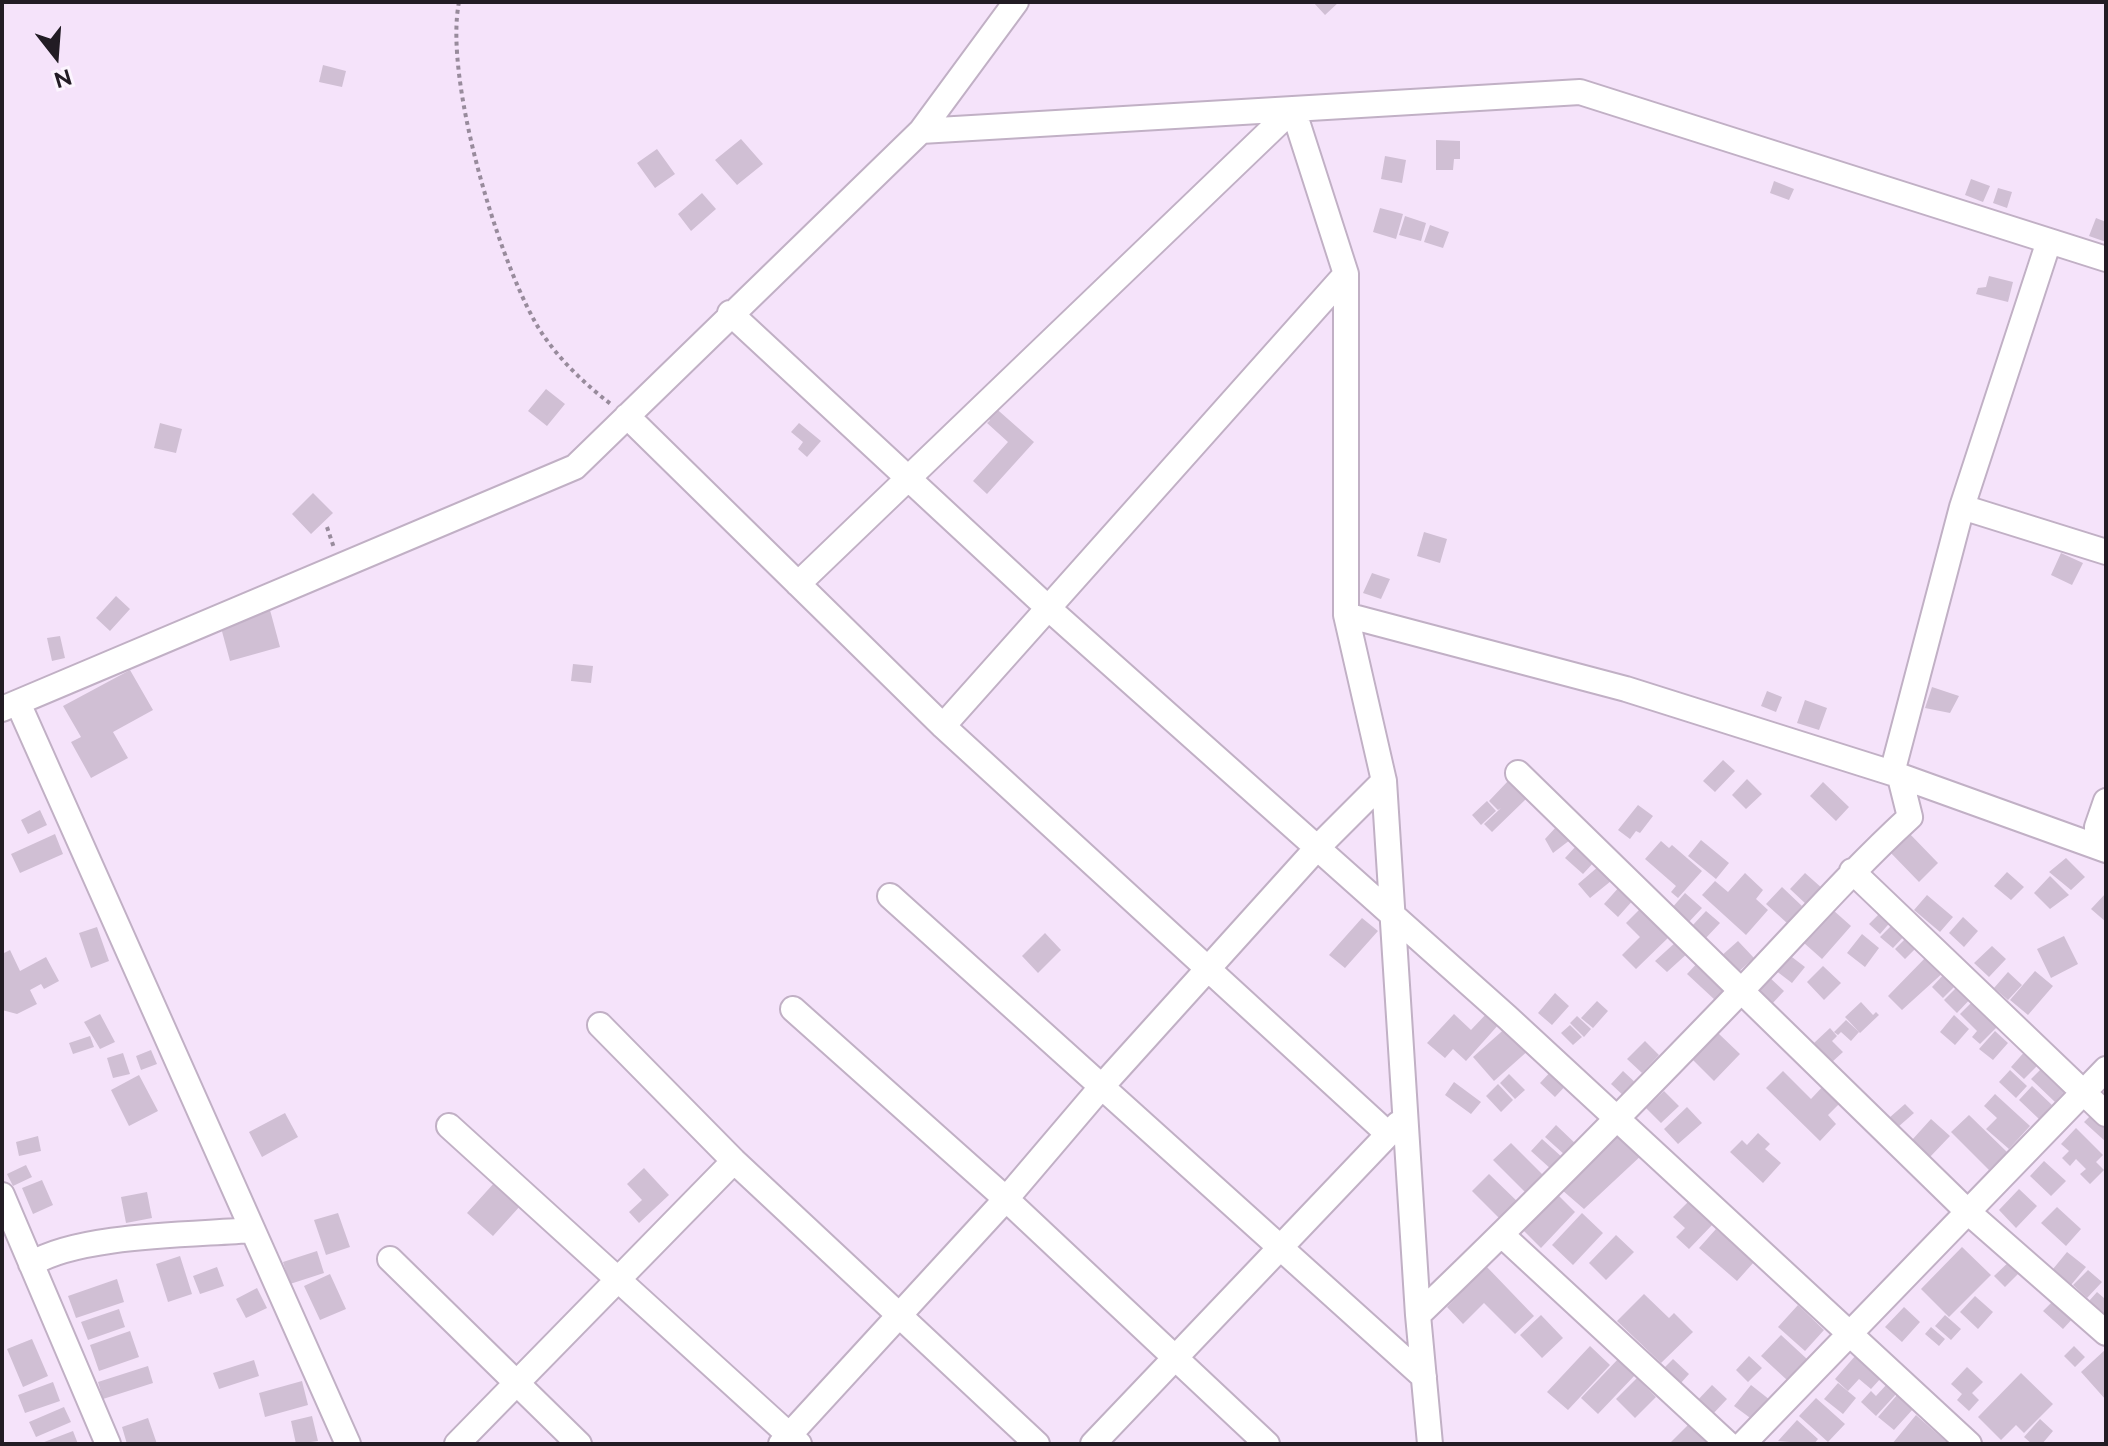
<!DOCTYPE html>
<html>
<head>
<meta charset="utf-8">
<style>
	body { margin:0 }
	#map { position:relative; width:2108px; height:1446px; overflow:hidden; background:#f5e3fa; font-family:Raleway,sans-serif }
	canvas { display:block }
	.frame { position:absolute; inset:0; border:4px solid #221c24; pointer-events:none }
	.north { position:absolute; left:16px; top:16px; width:80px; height:80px; -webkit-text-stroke:6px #fcf5fe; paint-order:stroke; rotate:163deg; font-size:22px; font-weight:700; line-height:32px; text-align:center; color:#221c24 }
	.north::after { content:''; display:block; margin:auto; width:28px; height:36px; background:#221c24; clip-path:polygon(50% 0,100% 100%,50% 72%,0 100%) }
</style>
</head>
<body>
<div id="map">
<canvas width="2108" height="1446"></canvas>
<div class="frame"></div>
<div class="north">N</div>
</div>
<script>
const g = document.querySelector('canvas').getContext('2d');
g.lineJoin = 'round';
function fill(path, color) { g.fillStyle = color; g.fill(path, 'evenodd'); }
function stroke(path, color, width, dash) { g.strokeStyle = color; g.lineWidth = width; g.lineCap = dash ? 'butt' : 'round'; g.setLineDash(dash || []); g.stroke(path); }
fill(new Path2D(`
	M1313 2H1339L1325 15Z
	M323 65 346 71 342 87 319 82Z
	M741 139 763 164 737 185 715 160Z
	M1436 140 1460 141V159H1454L1453 170H1436Z
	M657 149 675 174 655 188 637 163Z
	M1385 156 1406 160 1402 183 1381 179Z
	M1971 179 1990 186 1983 202 1965 195Z
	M1774 181 1794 189 1789 200 1770 193Z
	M1998 188 2012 192 2007 208 1993 203Z
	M702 193 716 209 691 231 678 214Z
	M1380 208 1403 214 1396 239 1373 232Z
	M1405 216 1426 223 1421 241 1399 235Z
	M2096 218 2106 222V242L2089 236Z
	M1430 225 1449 232 1443 248 1424 242Z
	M1989 276 2013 282 2008 302 1976 294 1978 288 1986 287Z
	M546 389 565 404 547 426 528 411Z
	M991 404 1034 442 987 494 973 481 1008 442 987 423 990 420 983 414Z
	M160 423 182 429 176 453 154 448Z
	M799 423 821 441 807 457 798 449 803 442 791 432Z
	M313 493 333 513 311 534 292 514Z
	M1424 532 1447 539 1440 563 1417 556Z
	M2061 553 2083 563 2072 585 2051 575Z
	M1372 573 1390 579 1381 599 1363 593Z
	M116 596 130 609 110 631 96 618Z
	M270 610 280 647 230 661 220 624Z
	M60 636 65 658 52 661 47 638Z
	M573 664 593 666 591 683 571 681Z
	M130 670 153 710 113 732 128 758 91 778 71 742 81 737 63 706Z
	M1932 687 1959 696 1950 713 1925 708Z
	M1767 691 1782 697 1776 712 1761 706Z
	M1805 700 1827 708 1819 730 1797 723Z
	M1723 760 1735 771 1715 792 1703 781Z
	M1747 779 1762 794 1746 809 1732 795Z
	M1508 781 1526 799 1492 832 1484 824 1501 808 1498 810 1489 801Z
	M1823 782 1849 807 1836 821 1810 796Z
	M1487 801 1496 811 1481 825 1472 815Z
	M1638 805 1653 816 1640 833 1636 831 1630 839 1618 830Z
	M40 810 47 825 28 834 21 820Z
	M1557 826 1570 840 1553 853 1545 839Z
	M1908 832 1938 863 1919 882 1889 851Z
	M55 834 63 854 20 873 11 854Z
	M1701 840 1729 863 1716 879 1688 856Z
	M1661 841 1669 848 1672 845 1702 871 1678 898 1671 892 1676 886 1645 859Z
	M1577 845 1595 861 1583 874 1565 858Z
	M2066 858 2085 877 2071 890 2049 872Z
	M1599 866 1611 881 1590 898 1578 884Z
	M2007 872 2024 887 2011 900 1994 886Z
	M1745 873 1763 890 1756 899 1768 910 1746 935 1702 895 1715 881 1728 892Z
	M1805 873 1823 889 1808 906 1790 889Z
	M2050 876 2069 895 2050 909 2034 893Z
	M1620 886 1634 899 1618 917 1604 904Z
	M1782 887 1802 906 1787 923 1766 904Z
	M1685 893 1702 908 1687 924 1671 909Z
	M2106 893V922L2091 909Z
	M1927 895 1953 917 1940 932 1914 910Z
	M1642 907 1671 935 1636 969 1622 955 1640 937 1626 923Z
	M1884 909 1894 918 1880 934 1869 924Z
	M1833 910 1851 926 1822 959 1804 943Z
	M1706 911 1720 923 1704 940 1691 927Z
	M1963 917 1978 931 1964 947 1949 933Z
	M1362 918 1378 931 1345 968 1329 955Z
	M1896 921 1908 932 1893 948 1880 937Z
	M97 927 109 961 91 968 79 933Z
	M1045 933 1061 950 1038 973 1022 956Z
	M1862 934 1879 948 1865 967 1847 953Z
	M1909 935 1919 945 1905 959 1895 949Z
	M2064 936 2078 964 2051 978 2037 949Z
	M1677 941 1689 952 1667 972 1655 961Z
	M1738 941 1754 958 1736 974 1720 957Z
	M1992 946 2006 959 1989 977 1974 963Z
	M10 950 20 971 46 957 59 981 44 989 41 984 30 990 37 1004 17 1014 2 1010V954Z
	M1788 954 1805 967 1792 983 1775 970Z
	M1928 955 1945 971 1902 1010 1888 996Z
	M1703 957 1731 983 1715 1000 1687 974Z
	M1823 966 1841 983 1824 1000 1807 982Z
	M1947 971 1959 982 1943 998 1932 987Z
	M2035 971 2053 986 2028 1015 2010 1000Z
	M2008 972 2022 985 2008 1000 1994 988Z
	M1768 976 1784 991 1771 1005 1755 990Z
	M1961 983 1974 995 1957 1013 1944 1000Z
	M1555 993 1569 1006 1552 1025 1538 1013Z
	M1976 998 2001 1023 1980 1044 1972 1037 1977 1031 1960 1014Z
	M1597 1001 1608 1011 1593 1028 1581 1018Z
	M1861 1002 1873 1015 1876 1012 1879 1015 1860 1033 1845 1017Z
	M1488 1012 1500 1023 1466 1061 1453 1049 1445 1058 1427 1043 1454 1014 1471 1030Z
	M100 1014 115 1042 100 1049 84 1022Z
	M1954 1015 1969 1029 1955 1045 1940 1032Z
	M1577 1016 1591 1029 1584 1037 1570 1023Z
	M1846 1020 1859 1032 1851 1041 1841 1032 1838 1035 1834 1032Z
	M1509 1025 1530 1049 1494 1081 1473 1057Z
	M1570 1025 1582 1037 1573 1045 1561 1033Z
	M1830 1028 1837 1036 1832 1041 1843 1052 1832 1062 1814 1043Z
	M1995 1031 2008 1043 1993 1060 1979 1049Z
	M1718 1033 1740 1054 1714 1081 1692 1059Z
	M90 1036 94 1047 73 1054 69 1043Z
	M1645 1041 1659 1055 1642 1073 1627 1059Z
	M2027 1049 2041 1062 2024 1079 2011 1067Z
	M151 1050 157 1064 141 1070 136 1056Z
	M123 1053 130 1074 113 1078 107 1058Z
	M2046 1064 2069 1087 2055 1102 2031 1079Z
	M1556 1066 1571 1080 1555 1097 1540 1083Z
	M2010 1070 2027 1086 2016 1098 1999 1082Z
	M1623 1071 1638 1085 1626 1098 1611 1084Z
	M1783 1071 1811 1099 1826 1083 1843 1100 1828 1115 1836 1124 1820 1141 1766 1088Z
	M1509 1074 1525 1090 1515 1099 1500 1083Z
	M139 1075 158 1111 129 1126 111 1090Z
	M1454 1082 1481 1102 1471 1114 1445 1095Z
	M1498 1084 1513 1100 1501 1112 1486 1096Z
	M2032 1086 2052 1105 2039 1119 2019 1100Z
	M1664 1091 1679 1106 1661 1123 1646 1108Z
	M1995 1094 2030 1126 2009 1149 1986 1129 1997 1118 1984 1106Z
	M1905 1104 1914 1113 1898 1127 1889 1118Z
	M1687 1107 1702 1123 1678 1144 1664 1129Z
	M2096 1110 2106 1120V1142L2084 1122Z
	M285 1113 298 1137 262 1157 249 1132Z
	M1969 1115 2007 1152 1989 1170 1951 1132Z
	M1931 1119 1950 1136 1930 1157 1912 1140Z
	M1556 1125 1577 1145 1566 1156 1545 1137Z
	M2076 1128 2103 1155 2096 1162 2104 1170 2090 1184 2080 1174 2086 1169 2076 1159 2070 1166 2062 1158 2069 1151 2061 1144Z
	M1620 1131 1644 1153 1584 1209 1562 1190Z
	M1758 1133 1770 1144 1765 1149 1781 1163 1763 1183 1730 1152 1742 1140 1747 1145Z
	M38 1136 41 1151 19 1156 16 1142Z
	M1542 1139 1563 1158 1552 1170 1531 1151Z
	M1511 1143 1546 1178 1528 1195 1493 1160Z
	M2044 1161 2066 1181 2051 1196 2030 1176Z
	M26 1165 32 1177 13 1186 7 1174Z
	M644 1168 669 1195 639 1223 629 1212 642 1200 627 1184Z
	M1489 1174 1520 1204 1502 1221 1472 1191Z
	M42 1180 53 1205 33 1214 22 1188Z
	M495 1182 521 1205 493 1236 467 1213Z
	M2019 1189 2037 1206 2016 1228 1999 1210Z
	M147 1192 152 1218 126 1223 121 1197Z
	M1557 1194 1575 1212 1541 1248 1523 1230Z
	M1690 1200 1714 1223 1689 1249 1676 1237 1685 1228 1673 1217Z
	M2057 1207 2081 1229 2066 1246 2041 1223Z
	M338 1213 350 1247 326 1255 314 1220Z
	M1582 1213 1603 1233 1573 1265 1552 1245Z
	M1716 1229 1754 1262 1737 1281 1699 1248Z
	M1616 1235 1634 1252 1606 1280 1589 1263Z
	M1962 1247 1991 1275 1949 1317 1921 1289Z
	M317 1251 324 1273 290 1284 283 1262Z
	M2067 1252 2086 1267 2071 1285 2053 1269Z
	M180 1256 192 1294 168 1302 156 1264Z
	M2012 1259 2023 1269 2005 1287 1994 1276Z
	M1486 1266 1534 1316 1515 1334 1484 1303 1463 1324 1447 1307Z
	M217 1267 224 1286 200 1294 193 1276Z
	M2088 1270 2102 1282 2087 1298 2073 1285Z
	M330 1274 346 1309 320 1320 304 1286Z
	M117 1279 124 1302 76 1318 68 1296Z
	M257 1288 267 1308 246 1318 236 1299Z
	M2097 1292 2104 1298 2106 1295V1317L2089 1301Z
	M1644 1294 1669 1318 1674 1313 1693 1332 1661 1363 1617 1321Z
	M1975 1296 1993 1312 1978 1329 1960 1312Z
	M2055 1299 2074 1317 2063 1329 2043 1311Z
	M1798 1305 1824 1330 1805 1351 1778 1327Z
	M1904 1307 1920 1322 1902 1342 1885 1327Z
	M119 1309 125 1327 88 1340 81 1322Z
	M1541 1315 1563 1338 1542 1358 1520 1335Z
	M1945 1315 1961 1329 1951 1340 1935 1326Z
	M1931 1327 1945 1339 1939 1346 1925 1334Z
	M130 1331 139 1357 99 1371 90 1345Z
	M1781 1335 1807 1359 1787 1380 1761 1356Z
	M32 1339 48 1376 23 1387 7 1349Z
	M1590 1346 1610 1365 1568 1410 1547 1392Z
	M2074 1346 2085 1357 2075 1367 2064 1356Z
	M2106 1349V1400L2081 1372Z
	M1856 1355 1881 1378 1871 1389 1859 1379 1848 1391 1835 1379Z
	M1749 1356 1762 1368 1748 1382 1736 1370Z
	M1619 1358 1636 1374 1598 1414 1581 1398Z
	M1673 1359 1689 1374 1680 1384 1663 1369Z
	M254 1360 259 1376 219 1389 213 1373Z
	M148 1366 153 1383 103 1399 98 1382Z
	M1967 1367 1983 1382 1972 1393 1979 1400 1969 1411 1957 1400 1962 1394 1951 1384Z
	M2021 1373 2053 1404 2024 1433 2016 1425 2001 1440 1978 1417Z
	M1637 1378 1656 1397 1635 1418 1616 1399Z
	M302 1381 308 1405 265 1417 259 1393Z
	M53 1382 60 1401 25 1413 18 1395Z
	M1838 1383 1856 1398 1843 1414 1824 1399Z
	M1887 1384 1897 1393 1876 1416 1861 1402 1871 1391 1876 1396Z
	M1712 1385 1727 1399 1711 1416 1695 1403Z
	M1751 1385 1770 1400 1753 1420 1734 1406Z
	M1898 1394 1914 1408 1894 1430 1878 1417Z
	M1816 1398 1845 1424 1828 1442 1799 1416Z
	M64 1407 71 1422 36 1437 29 1422Z
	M1916 1415 1949 1444H1892Z
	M312 1416 318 1441 296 1444 291 1421Z
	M148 1418 157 1444H127L122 1427Z
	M2040 1419 2053 1431 2042 1444H2032L2024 1437Z
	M1797 1420 1818 1439 1814 1444 1778 1441Z
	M1692 1421 1717 1444H1674L1671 1442Z
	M73 1431 78 1444H39Z`), '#d0bfd4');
const minor = new Path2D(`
	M921 131 1580 92 2106 259
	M730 313 1047 607 1507 1017 1969 1444
	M627 416 943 726 1387 1133
	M1962 507 2106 552
	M798 584 1293 109 1346 274V615L1384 781 1418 1315 1430 1444
	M1346 615 1626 689 1892 773 2106 850
	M18 703 348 1444
	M2 709 575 467 921 131 1016 2
	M943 726 1346 274
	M1518 773 1968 1212 2106 1333
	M1892 773 1962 507 2049 241
	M2098 847 2097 827 2106 801
	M1852 871 2106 1114
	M890 896 1424 1377
	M793 1009 1006 1199 1267 1444
	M600 1025 734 1161 1037 1444
	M449 1126 799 1444
	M2 1195 108 1444
	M1502 1235 1728 1444
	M390 1259 579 1444
	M31 1264C80 1234 192 1235 252 1230
	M1418 1315C1528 1210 1635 1101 1740 992 1797 933 1850 872 1910 817L1900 777
	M457 1444 734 1161
	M781 1444 1006 1199 1103 1085 1317 848 1384 781
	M1093 1444 1398 1124
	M1743 1444 2106 1069`);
stroke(minor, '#c1b0c5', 28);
stroke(new Path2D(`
	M459 2C444 78 496 251 534 320 552 353 582 382 612 405
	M327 527 334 548`), '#988b9c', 4, [4, 4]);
stroke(minor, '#fff', 24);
</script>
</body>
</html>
